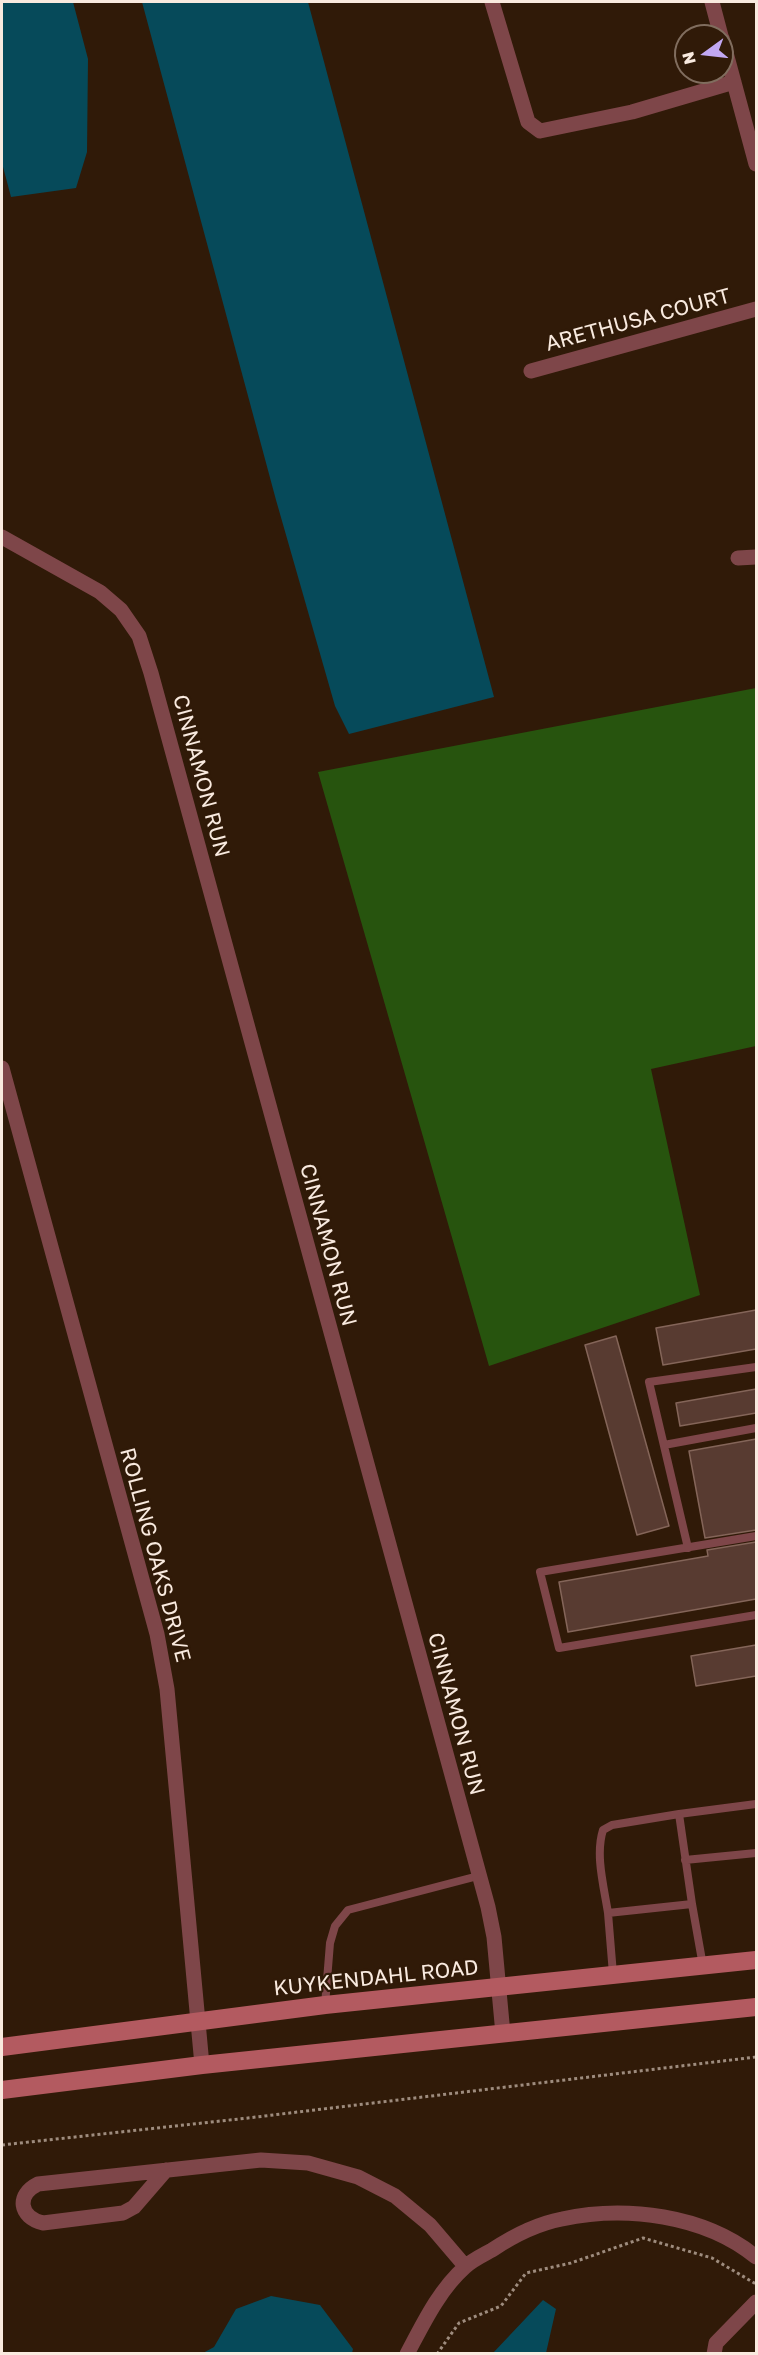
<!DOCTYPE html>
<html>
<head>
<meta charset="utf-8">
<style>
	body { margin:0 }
	#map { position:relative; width:758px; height:2355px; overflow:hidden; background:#301a08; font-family:"Golos Text",sans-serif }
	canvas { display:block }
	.frame { position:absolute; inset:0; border:3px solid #f9eadf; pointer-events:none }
	.north { position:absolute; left:674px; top:24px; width:60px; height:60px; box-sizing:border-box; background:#301a08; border:2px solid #806d5e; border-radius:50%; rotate:255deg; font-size:16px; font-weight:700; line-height:24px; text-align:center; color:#f9eadf }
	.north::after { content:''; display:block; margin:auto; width:21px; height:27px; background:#c2a8f3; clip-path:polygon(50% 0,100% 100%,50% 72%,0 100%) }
</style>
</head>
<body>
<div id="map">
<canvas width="758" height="2355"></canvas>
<div class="frame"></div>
<div class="north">N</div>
</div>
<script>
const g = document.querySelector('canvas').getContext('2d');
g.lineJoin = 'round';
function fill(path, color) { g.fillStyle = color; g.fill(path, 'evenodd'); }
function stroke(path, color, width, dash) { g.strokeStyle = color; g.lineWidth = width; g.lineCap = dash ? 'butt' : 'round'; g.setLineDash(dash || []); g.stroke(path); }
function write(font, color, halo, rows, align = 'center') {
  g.font = font + ' "Golos Text",sans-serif'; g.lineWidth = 4.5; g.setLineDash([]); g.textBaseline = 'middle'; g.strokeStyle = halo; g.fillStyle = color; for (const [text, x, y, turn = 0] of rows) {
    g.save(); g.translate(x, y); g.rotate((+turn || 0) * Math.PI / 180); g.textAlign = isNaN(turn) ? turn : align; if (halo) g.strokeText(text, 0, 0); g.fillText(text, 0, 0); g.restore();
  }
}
fill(new Path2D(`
	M756 688V1046L651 1069 700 1295 489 1366 318 772Z`), '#27540e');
fill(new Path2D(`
	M2 2H73L88 59 87 152 76 188 11 197 2 163Z
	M142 2H308L494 697 349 734 335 706 276 500Z
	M271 2296 320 2305 353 2349 352 2353H203L214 2347 236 2309Z
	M543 2300 556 2309 546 2353H493Z`), '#064a5a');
const building = new Path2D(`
	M756 1310V1349L663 1365 656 1328Z
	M616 1336 669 1526 637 1535 585 1345Z
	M756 1389V1413L680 1426 676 1403Z
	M756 1439V1530L705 1538 689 1451Z
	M756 1542V1599L568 1632 559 1582 708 1556 707 1550Z
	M756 1645V1676L696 1686 691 1656Z`);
fill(building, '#583b31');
stroke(building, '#846559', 1.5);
stroke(new Path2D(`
	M2 2145 248 2118 756 2057
	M437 2354 459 2323 501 2306 526 2273 571 2263 643 2238 712 2258 756 2284`), '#9e8c7e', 3, [3, 3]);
stroke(new Path2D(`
	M664 1445 756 1428
	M756 1536 540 1572 559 1648 756 1615
	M688 1548 649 1382 756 1367
	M685 1860 756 1853
	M608 1913C604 1887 595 1855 603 1830L612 1825 679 1814
	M703 1966 692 1904 679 1814 756 1804
	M613 1974 608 1913 692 1904
	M325 2005 330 1943 335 1926 348 1910 478 1876`), '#7e4649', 8);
stroke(new Path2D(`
	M492 2 528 122 540 131 632 112 734 82
	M712 2 721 36
	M722 38 756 164
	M531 371 756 309
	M2 537 100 592 121 610 139 636 151 673 488 1907 494 1937 503 2034
	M738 558 756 557
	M2 1068 157 1634 167 1689 202 2065
	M166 2170 134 2207 123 2213 43 2223C19 2217 16 2195 38 2184L261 2160 308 2163 358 2177 395 2196 430 2225 465 2266
	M407 2354C423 2324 439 2290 465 2267 472 2260 483 2255 492 2250 513 2236 536 2224 562 2219 625 2205 705 2215 756 2257
	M714 2354 716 2343 756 2302`), '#7e4649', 15);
stroke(new Path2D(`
	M2 2047 325 2005 756 1960
	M2 2090 202 2065 756 2007`), '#b35a60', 18);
write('21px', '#f9eadf', '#301a08', [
	["ARETHUSA COURT",638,320,-15],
	["CINNAMON RUN",201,776,75],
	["CINNAMON RUN",328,1245,75],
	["ROLLING OAKS DRIVE",155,1555,75],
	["CINNAMON RUN",456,1714,75],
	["KUYKENDAHL ROAD",376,1978,-6]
]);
</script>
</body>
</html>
